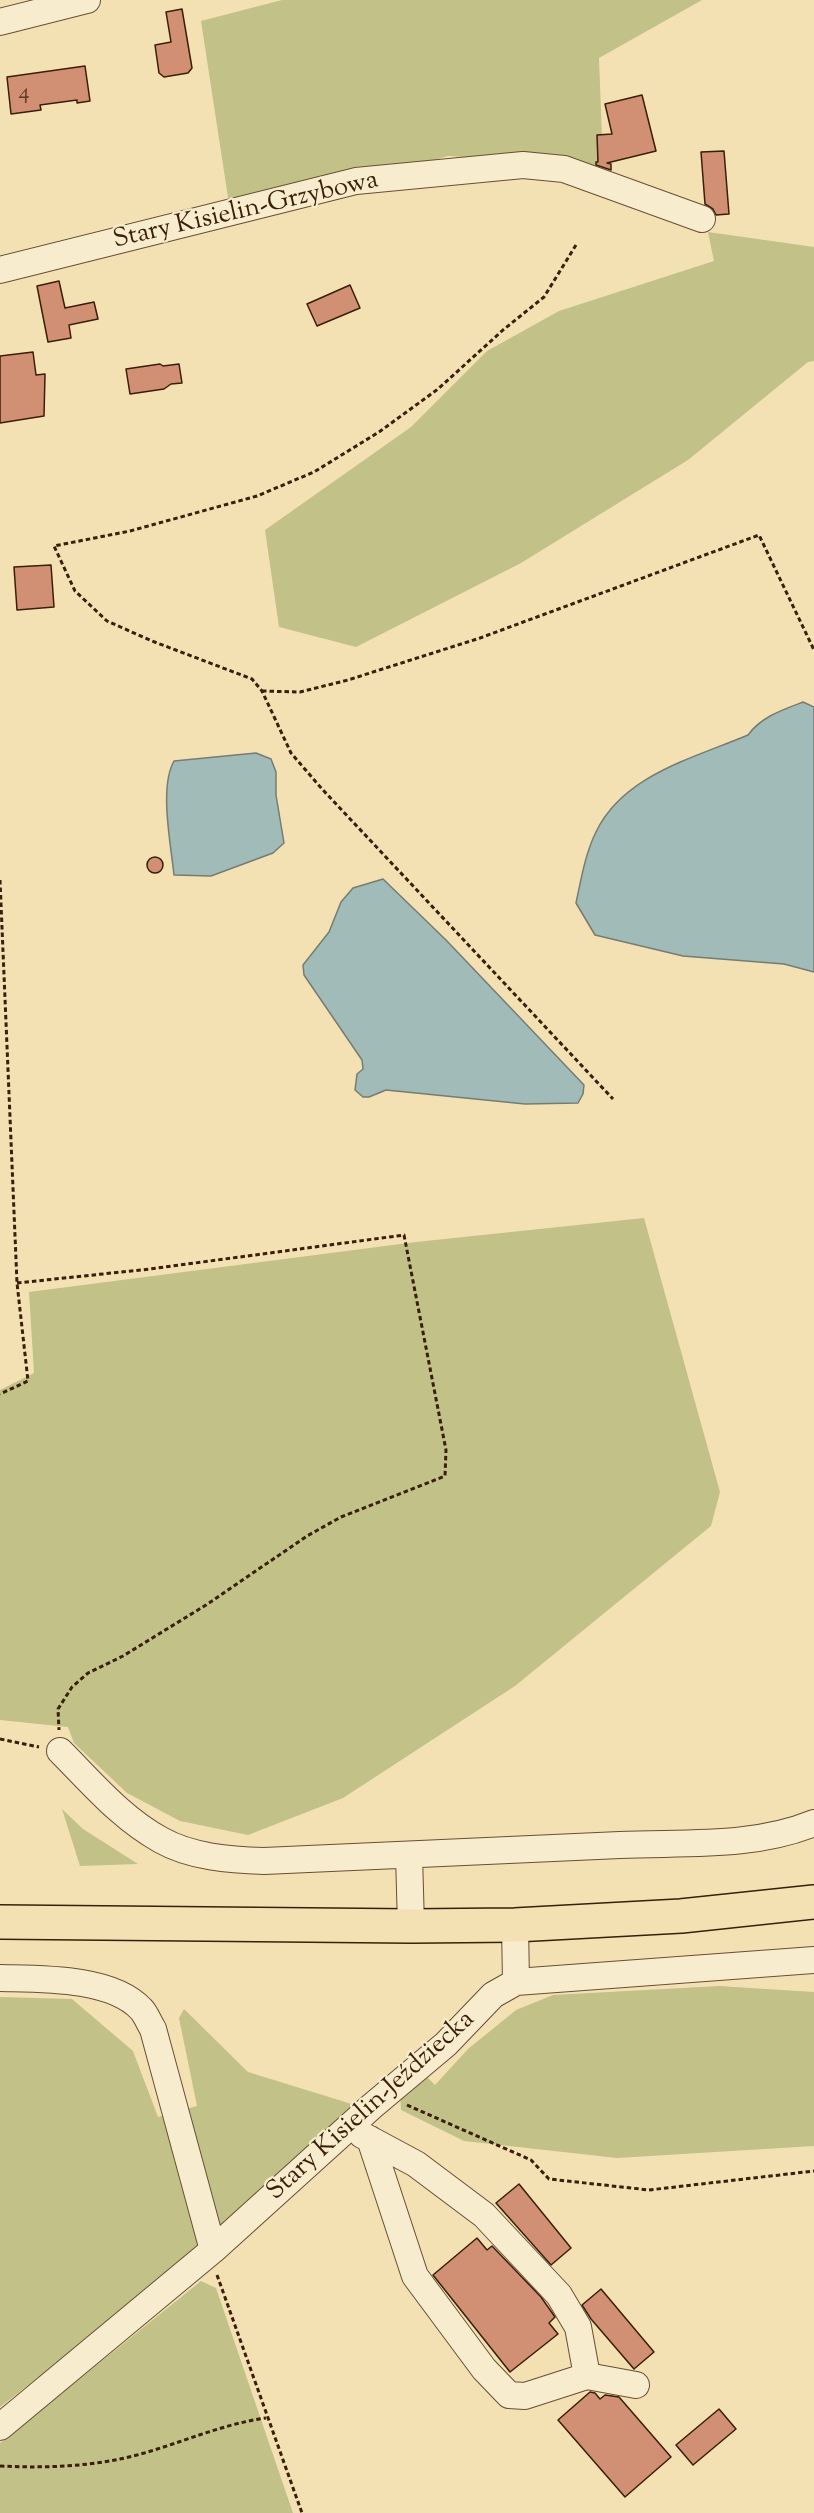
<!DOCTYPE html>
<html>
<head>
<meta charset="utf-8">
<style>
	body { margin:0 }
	canvas { display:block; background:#f3e1b4 }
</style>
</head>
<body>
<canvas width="814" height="2513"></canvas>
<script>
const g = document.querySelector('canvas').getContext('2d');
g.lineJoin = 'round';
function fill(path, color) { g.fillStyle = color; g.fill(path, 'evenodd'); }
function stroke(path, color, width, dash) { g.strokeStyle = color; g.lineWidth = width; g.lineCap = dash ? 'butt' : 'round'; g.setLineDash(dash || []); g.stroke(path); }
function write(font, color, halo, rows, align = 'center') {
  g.font = font + ' "Sorts Mill Goudy",serif'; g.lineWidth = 4.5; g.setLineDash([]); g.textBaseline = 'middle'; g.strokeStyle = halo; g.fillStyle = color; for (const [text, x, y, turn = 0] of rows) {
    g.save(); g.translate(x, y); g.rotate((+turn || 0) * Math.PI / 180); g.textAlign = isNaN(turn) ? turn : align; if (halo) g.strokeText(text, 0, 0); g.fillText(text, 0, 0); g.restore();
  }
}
fill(new Path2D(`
	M282 0H702L599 58 603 166 448 156 231 217 201 21Z
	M708 232 814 247V361L808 362 688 460 521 563 356 647 279 627 265 530 411 427 487 351 559 311 714 261Z
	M644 1218 720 1492 711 1526 515 1686 343 1798 248 1835 180 1821 127 1793 74 1743 68 1727 0 1720V1390L34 1373 29 1292 416 1242Z
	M62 1809 83 1829 138 1864 80 1866Z
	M719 1986 814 1992V2146L617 2158 464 2141 401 2110 400 2092 422 2072 435 2085 468 2049 516 2010 553 1995Z
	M0 1997 72 1999 133 2051 158 2117 197 2106 179 2018 184 2009 248 2072 355 2105 200 2251 0 2407Z
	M201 2281 216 2288 293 2513H0V2443Z`), '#c2c188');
const water = new Path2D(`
	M803 702 814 707V972L784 964 683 956 595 935 576 903C581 880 585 854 596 832 623 775 694 758 748 735 761 717 782 710 803 702Z
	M256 753 271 759 276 772V795L284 843 273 853 211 876 174 875C171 845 159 787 174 761Z
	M383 879 446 940 584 1085 583 1094 578 1103 525 1104 386 1090 369 1097H363L355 1090 357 1074 363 1069 362 1060 304 975 303 965 329 932 341 902 353 888Z`);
fill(water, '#a0bbb8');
stroke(water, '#777c72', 1.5);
const building = new Path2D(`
	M182 9 192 68 188 73 164 77 159 73 155 45 171 42 166 12Z
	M85 66 90 101 77 103V100L40 105 41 110 11 114 7 77Z
	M642 95 656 151 607 163 611 164V170L596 165V162H598L597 135 612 134 605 104Z
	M724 151 729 214 716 215 713 209 705 204 701 152Z
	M59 281 65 308 94 302 98 319 69 325 71 338 48 342 37 286Z
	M350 285 360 308 317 326 307 304Z
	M33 352 36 375 45 374 44 416 0 423V356Z
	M160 364 163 366 179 364 182 383 171 384 164 389 130 394 126 369Z
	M51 565 54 607 17 610 14 567Z
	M147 865a8 8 0 1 1 16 0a8 8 0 1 1-16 0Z
	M519 2184 571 2248 551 2265 496 2203Z
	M477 2238 487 2250 492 2246 541 2297 555 2317 549 2323 558 2334 510 2372 433 2275Z
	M601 2289 654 2352 634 2369 591 2319 582 2305Z
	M590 2392 595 2393 600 2399 605 2395 619 2397 671 2457 625 2497 558 2420Z
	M719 2409 736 2429 693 2465 676 2445Z`);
fill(building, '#d19074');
stroke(building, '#3a1e09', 1.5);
const minor = new Path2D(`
	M0 22 87 0
	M0 270 356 181 523 165 564 169 702 219
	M60 1751C92 1783 121 1818 161 1840 191 1857 230 1860 264 1861 383 1856 501 1850 620 1845 684 1842 753 1848 814 1823
	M409 1855 411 1926
	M515 1925 516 1982
	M0 1978C41 1979 111 1977 141 2009 146 2014 149 2023 153 2029L213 2250
	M362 2135 416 2164 484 2215 559 2295 578 2327 587 2376
	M370 2139 415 2276 484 2369 509 2395 525 2396 587 2376 636 2385
	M0 2427 213 2250 371 2107 446 2044 493 1995 516 1982 814 1960`);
const major = new Path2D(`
	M0 1922 411 1926 515 1925 681 1916 814 1902`);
stroke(minor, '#684f34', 28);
stroke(major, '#3a1e09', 36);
stroke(new Path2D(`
	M576 245 544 297 503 330 438 389 379 432 314 472 257 496 130 531 54 546 75 591 107 621 152 641 252 679 262 691 291 753 322 789 613 1099
	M262 691 300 692 348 680 480 638 759 535 814 650
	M0 880 17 1283 28 1381 0 1394
	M17 1283 150 1269 404 1235 446 1450 445 1476 341 1517 307 1536 206 1605 123 1656 88 1673 72 1687 58 1709 59 1730
	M0 1739 39 1747
	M407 2105 531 2160 549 2179 649 2190 814 2171
	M217 2275 302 2513
	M0 2466C39 2468 81 2467 120 2459 169 2449 215 2425 266 2418`), '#3a1e09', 3, [4.5, 3]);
stroke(minor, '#f7ecce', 26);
stroke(major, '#f3e1b4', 33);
write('22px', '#603a24', null, [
	["4",24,94]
]);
write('26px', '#3a1e09', '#f7ecce', [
	["Stary Kisielin-Grzybowa",246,212,-13],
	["Stary Kisielin-Jeździecka",372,2107,-42]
]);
</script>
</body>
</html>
